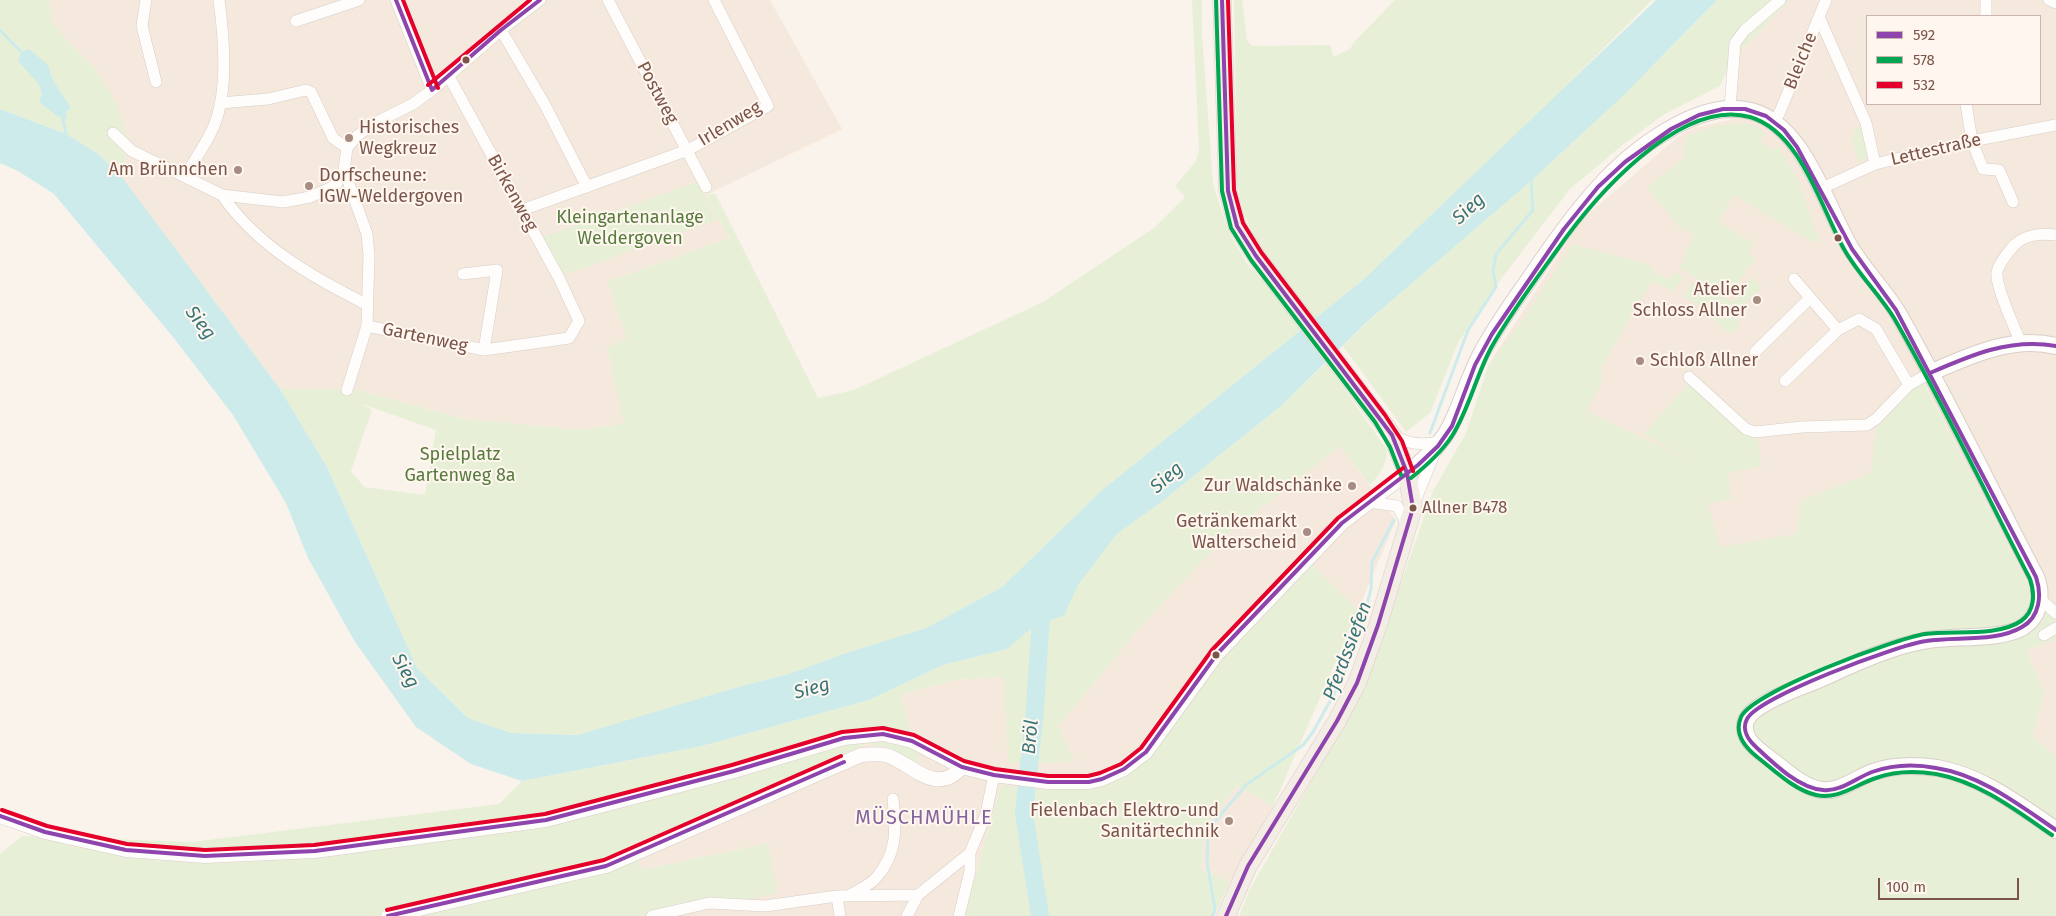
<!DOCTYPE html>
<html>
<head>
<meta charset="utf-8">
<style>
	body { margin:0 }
	#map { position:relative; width:2056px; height:916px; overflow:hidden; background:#f9f3ec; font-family:"Fira Sans",sans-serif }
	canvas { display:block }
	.legend { position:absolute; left:1866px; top:15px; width:175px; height:90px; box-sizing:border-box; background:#fff7ef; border:1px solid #cab6ad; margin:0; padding:6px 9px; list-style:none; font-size:15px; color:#7b5549 }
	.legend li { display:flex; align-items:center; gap:10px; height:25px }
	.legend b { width:25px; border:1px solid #cab6ad }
	.scale { position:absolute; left:1878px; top:878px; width:141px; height:22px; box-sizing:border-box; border:2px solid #7b5549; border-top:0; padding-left:6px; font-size:15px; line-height:18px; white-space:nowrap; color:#7b5549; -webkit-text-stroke:4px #fff7ef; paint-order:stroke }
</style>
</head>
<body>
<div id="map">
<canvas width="2056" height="916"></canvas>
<ul class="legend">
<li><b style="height:6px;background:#8e44ad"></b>592</li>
<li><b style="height:6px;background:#00a651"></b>578</li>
<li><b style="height:6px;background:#e4002b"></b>532</li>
</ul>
<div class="scale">100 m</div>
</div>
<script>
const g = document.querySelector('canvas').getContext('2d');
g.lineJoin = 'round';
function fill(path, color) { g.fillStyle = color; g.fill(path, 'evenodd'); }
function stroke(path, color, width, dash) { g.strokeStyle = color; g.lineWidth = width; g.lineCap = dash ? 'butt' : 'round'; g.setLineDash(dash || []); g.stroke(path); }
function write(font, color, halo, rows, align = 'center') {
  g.font = font + ' "Fira Sans",sans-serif'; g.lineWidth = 4; g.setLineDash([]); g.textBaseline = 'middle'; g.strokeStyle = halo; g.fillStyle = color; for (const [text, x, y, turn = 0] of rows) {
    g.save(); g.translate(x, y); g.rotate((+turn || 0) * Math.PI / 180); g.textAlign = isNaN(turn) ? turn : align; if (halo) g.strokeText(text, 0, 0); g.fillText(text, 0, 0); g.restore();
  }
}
fill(new Path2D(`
	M49 0H770L842 129 706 195 729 238 607 282 627 338 607 347 625 424 579 430 464 419 353 389H280L122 177 128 141 96 69 67 41 52 21Z
	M1790 0H2056V619L2039 606 1921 378 1876 476 1801 536 1718 550 1506 374 1488 366 1581 220 1679 136 1693 128 1730 120 1728 104 1733 59ZM1867 16H2040V104H1867Z
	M1340 446 1396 520 1358 610 1312 565 1149 754 1095 786 1048 790 1001 785 964 916H668L768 843 641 870 631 843 653 837 866 744 888 747 919 764 901 694 956 680 1004 677 1075 762 1058 726 1144 623 1227 535Z
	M2050 641 2056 642V756L2033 737 2045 693 2026 651Z
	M1237 786 1273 806 1230 882 1201 869 1204 828Z`), '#f5e8dc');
fill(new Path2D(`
	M0 0H49L52 21 67 41 96 69 118 106 128 141 122 177 97 153 66 134 0 109ZM51 72 53 80 71 108 66 112 42 94 38 83Z
	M1192 0H1202V35L1213 184 1228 231 1246 262 1261 279 1274 266C1251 234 1242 218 1237 178L1234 0H1242L1247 41 1253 46 1331 45 1333 57 1350 49 1354 42 1395 0H1652L1551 101 1364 279 1101 491 1002 587 926 628 843 654 789 674 738 687 666 710 578 735 511 733 468 718 417 668 327 467 280 389H353L464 419 579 430 624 424 607 347 627 338 607 282 729 238 706 195 715 193 818 398 854 390 1043 302 1154 228 1185 197 1175 186 1196 161 1199 149ZM362 404 436 430 425 495 364 487 351 471 372 410Z
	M1717 0H1790L1733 59 1720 86 1663 115 1620 147 1570 189 1491 292 1458 343 1430 413 1406 432 1343 346C1402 288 1468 236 1530 181 1595 124 1657 63 1717 0Z
	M1743 123 1757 127 1765 134 1760 141 1773 151 1778 145 1799 183 1819 240 1814 243 1734 195 1718 222 1755 244 1748 253 1756 258 1728 296 1679 268 1695 234 1680 228 1647 188 1686 156 1683 152 1688 136 1715 126Z
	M1864 124 1870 157 1859 162 1850 136 1855 134 1853 129Z
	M697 182 717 220 563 275 543 237Z
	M1573 244 1650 265 1653 272 1669 279 1676 272 1684 277 1673 291 1652 281 1601 367 1602 383 1586 411 1695 463 1644 434 1689 383 1758 439 1761 467 1728 472 1731 499 1708 503 1720 547 1797 534 1801 501 1871 473 1876 429 1921 378 2039 606 2056 619V642L2049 641 2026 651 2045 693 2033 737 2056 756V916H1239L1250 889 1364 689 1433 491 1466 433 1488 366 1523 320Z
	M1751 277 1762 287 1745 304 1747 307 1736 320 1741 325 1733 333 1722 328 1705 309 1684 297 1693 281 1733 302Z
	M1326 363 1387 450C1386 466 1380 474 1370 485L1340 446 1227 535 1144 623 1058 726 1075 762 1008 763 1004 677 956 680 901 694 919 764 888 747 866 744 653 837 631 843 642 870 768 843 777 893 667 916H0V854L22 836 192 842 499 804 522 781 702 746 869 700 943 665 1006 649 1035 625 1064 616 1078 585 1117 534 1160 503 1281 406Z
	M1312 565 1358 610 1273 806 1237 786 1204 828 1201 869 1230 882 1214 916H964L1001 785 1048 790 1095 786 1124 774 1229 647Z`), '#e7f0d6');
fill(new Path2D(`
	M1656 0H1717L1626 93 1531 181 1369 320 1281 406 1160 503 1117 534 1078 585 1064 616 1035 625 1007 649 943 665 869 700 702 746 522 781 471 764 416 727 355 642 308 558 286 503 233 415 173 337 54 194 18 171 0 163V109L66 134 97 153 122 177 280 389 327 467 417 668 468 718 511 733 578 735 738 687 789 674 843 654 926 628 1002 587 1101 491 1364 279Z
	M29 49 48 65 53 80 71 108 66 112 67 119 57 116 39 102 42 94 38 83 18 61 21 52Z`), '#cdebeb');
stroke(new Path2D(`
	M0 30 24 55
	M62 114 66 134 64 137
	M1430 433 1468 330 1496 287 1493 271 1496 254 1533 210 1531 178
	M1213 916 1215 909 1207 862 1208 835 1211 826 1246 785 1303 745 1313 732 1340 683 1361 627 1371 589 1372 562 1394 520`), '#cdebeb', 3);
stroke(new Path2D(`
	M1040 916 1024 813 1035 709 1042 601`), '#cdebeb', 18);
const minor = new Path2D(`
	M146 0 142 26 156 82
	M396 0 432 90
	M608 0 706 187
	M2049 0 2056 3
	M1986 16V0
	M1819 17 1866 123 1875 164
	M296 21 359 0
	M501 30 545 105 587 187
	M220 103 268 99 306 90 311 92 333 138 347 148
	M1966 104 1972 141 1983 169 1999 170 2013 202
	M1730 108 1735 43 1745 30 1780 0
	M1773 121 1779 114 1826 0
	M113 133 132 151 222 195 283 202 310 197 330 188 337 183 344 170
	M186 175C195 159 206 144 213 128 229 93 224 37 219 0
	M1820 189 1875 164 1972 141 2056 125
	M222 195C257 246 312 277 366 304
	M522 210 688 150 768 106 714 0
	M463 274 497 270 484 350
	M1794 279 1838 330 1859 319 1876 329 1909 385
	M367 326 484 350 569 338 579 321 559 278 448 75
	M2021 344C2015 327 1995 287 1997 272 1999 263 2006 255 2011 249 2021 235 2040 233 2056 235
	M1755 352 1810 298
	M1689 377 1746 429 1755 432 1802 427 1867 425 1876 419 1909 385 1930 373
	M1785 381 1838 330
	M347 390 367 326 369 255 367 234 344 170 347 148 358 135 375 123 413 104 432 90 501 30 540 0
	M1392 435C1408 444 1425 447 1442 440
	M1369 502 1397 506 1404 518 1405 529
	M1414 504 1435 452
	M2040 599 2056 613
	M2044 635 2056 628
	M850 895C858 890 870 885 876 878 898 853 896 829 893 799
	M837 896 840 916
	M652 916 709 903 765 906 837 896 918 895 970 853 986 814 994 775
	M907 916 918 895
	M959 916 970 871V853`);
const tertiary = new Path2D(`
	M0 816 45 832 126 850 205 856 315 851 546 820 734 771 844 738 883 734 912 741 962 767 994 775 1048 782H1089L1102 779 1124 769 1146 752 1217 654 1342 523 1407 473
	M388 916 606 866 861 755C870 754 880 753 889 756 914 766 937 796 962 767`);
const secondary = new Path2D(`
	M1930 373C1969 356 2013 335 2056 346
	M1407 473C1460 435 1454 408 1480 356 1496 324 1519 295 1539 265 1557 239 1576 212 1598 188 1631 151 1699 97 1751 111 1804 125 1825 204 1850 247 1864 270 1884 290 1898 313 1947 399 1990 489 2036 577 2043 595 2040 616 2023 627 2001 641 1950 635 1923 641 1885 648 1848 667 1813 682 1795 689 1775 696 1759 707 1752 712 1744 718 1745 728 1745 742 1760 751 1770 759 1784 769 1800 785 1817 789 1838 795 1855 778 1873 772 1893 765 1917 765 1937 768 1982 776 2019 805 2056 830`);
const primary = new Path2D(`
	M1222 0 1228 191 1237 226 1256 256 1392 435 1407 473 1413 508 1378 625 1357 683 1337 721 1248 866 1226 916`);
stroke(minor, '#d8cec8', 12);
stroke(tertiary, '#d8cec8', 15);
stroke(secondary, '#d9cec8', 18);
stroke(primary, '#dacfc9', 19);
stroke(minor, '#fefdfc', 11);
stroke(tertiary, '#fefdfc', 14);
stroke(secondary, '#fefdfc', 16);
stroke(primary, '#f3ede6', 18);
stroke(new Path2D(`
	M396 0 432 90 501 30 540 0
	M1222 0 1228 191 1237 226 1256 256 1392 435 1407 473 1413 508 1378 625 1357 683 1337 721 1248 866 1226 916
	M1930 373C1971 355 2010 338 2056 346
	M0 816 45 832 126 850 205 856 315 851 546 820 734 771 844 738 883 734 912 741 962 767 994 775 1048 782H1089L1102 779 1124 769 1146 752 1217 654 1342 523 1418 465 1438 446 1452 426 1475 365 1492 334 1564 229 1598 187 1625 162 1671 129 1699 115 1723 109H1745L1766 116 1784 130 1797 147 1852 249 1896 310 2036 577C2042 595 2040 617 2022 627 1995 643 1956 636 1926 641 1897 645 1758 697 1747 719 1741 730 1749 741 1757 748 1774 764 1799 788 1823 790 1841 792 1856 778 1872 772 1892 765 1915 764 1936 768 1981 775 2019 805 2056 830
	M388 916 606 866 844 762`), '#8e44ad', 4);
stroke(new Path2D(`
	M1216 0 1222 191 1231 228 1251 260 1375 422 1390 447 1401 475
	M1411 478C1426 466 1441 453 1452 436 1469 409 1476 376 1491 348 1510 314 1534 282 1557 250 1592 200 1679 97 1750 117 1801 132 1821 208 1844 249 1858 274 1879 294 1894 318 1943 403 1985 492 2030 579 2035 594 2035 611 2021 621 1998 637 1952 630 1925 634 1894 639 1752 692 1741 717 1734 733 1745 747 1756 756 1774 770 1794 790 1816 795 1839 800 1856 784 1876 778 1895 771 1917 771 1936 774 1980 782 2017 811 2052 835`), '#00a651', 4);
stroke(new Path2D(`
	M403 0 438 88
	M1228 0 1234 190 1243 223 1261 252 1385 415 1402 441 1413 471
	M428 85 530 0
	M2 810 47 826 127 844 205 850 314 845 545 814 732 765 842 732 883 728 914 735 964 761 995 769 1048 776H1088L1100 773 1121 764 1141 748 1212 650 1338 518 1403 468
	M387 910 604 860 841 756`), '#e4002b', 4);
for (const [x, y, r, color] of [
	[466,60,4.5,"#7b5549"],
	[349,138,5,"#a78c82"],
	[238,170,5,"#a78c82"],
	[309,186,5,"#a78c82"],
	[1838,238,4.5,"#7b5549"],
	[1757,300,5,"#a78c82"],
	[1640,361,5,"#a78c82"],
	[1352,486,5,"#a78c82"],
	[1413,508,4.5,"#7b5549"],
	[1307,532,5,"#a78c82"],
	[1216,655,4.5,"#7b5549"],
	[1229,821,5,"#a78c82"]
]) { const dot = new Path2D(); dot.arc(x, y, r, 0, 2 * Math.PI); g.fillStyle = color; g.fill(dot); stroke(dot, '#fff7ef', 2); }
write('17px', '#7b5549', '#fff7ef', [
	["Allner B478",1422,508]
], 'left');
write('18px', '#7b5549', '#fff7ef', [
	["Bleiche",1801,61,-68],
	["Postweg",657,93,62],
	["Irlenweg",730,124,-31],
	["Lettestraße",1936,150,-13],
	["Birkenweg",512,193,61],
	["Gartenweg",425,338,12]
]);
write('18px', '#7b5549', '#fff7ef', [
	["Historisches",359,128,"left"],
	["Wegkreuz",359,149,"left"],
	["Am Brünnchen",228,170],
	["Dorfscheune:",319,176,"left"],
	["IGW-Weldergoven",319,197,"left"],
	["Atelier",1747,290],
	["Schloss Allner",1747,311],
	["Schloß Allner",1650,361,"left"],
	["Zur Waldschänke",1342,486],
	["Getränkemarkt",1297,522],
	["Walterscheid",1297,543],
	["Fielenbach Elektro-und",1219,811],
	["Sanitärtechnik",1219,832]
], 'right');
write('18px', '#567b3d', '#fff7ef', [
	["Kleingartenanlage",630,218],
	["Weldergoven",630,239],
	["Spielplatz",460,455],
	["Gartenweg 8a",460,476]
]);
write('italic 19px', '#387679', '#fff7ef', [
	["Sieg",1469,209,-43],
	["Sieg",200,323,52],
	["Sieg",1167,478,-41],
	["Pferdssiefen",1348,651,-69],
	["Sieg",405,671,61],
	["Sieg",812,689,-15],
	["Bröl",1031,737,-85]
]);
g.letterSpacing = '1px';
write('20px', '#84659e', '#fff7ef', [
	["MÜSCHMÜHLE",924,818]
]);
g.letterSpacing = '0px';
</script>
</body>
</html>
